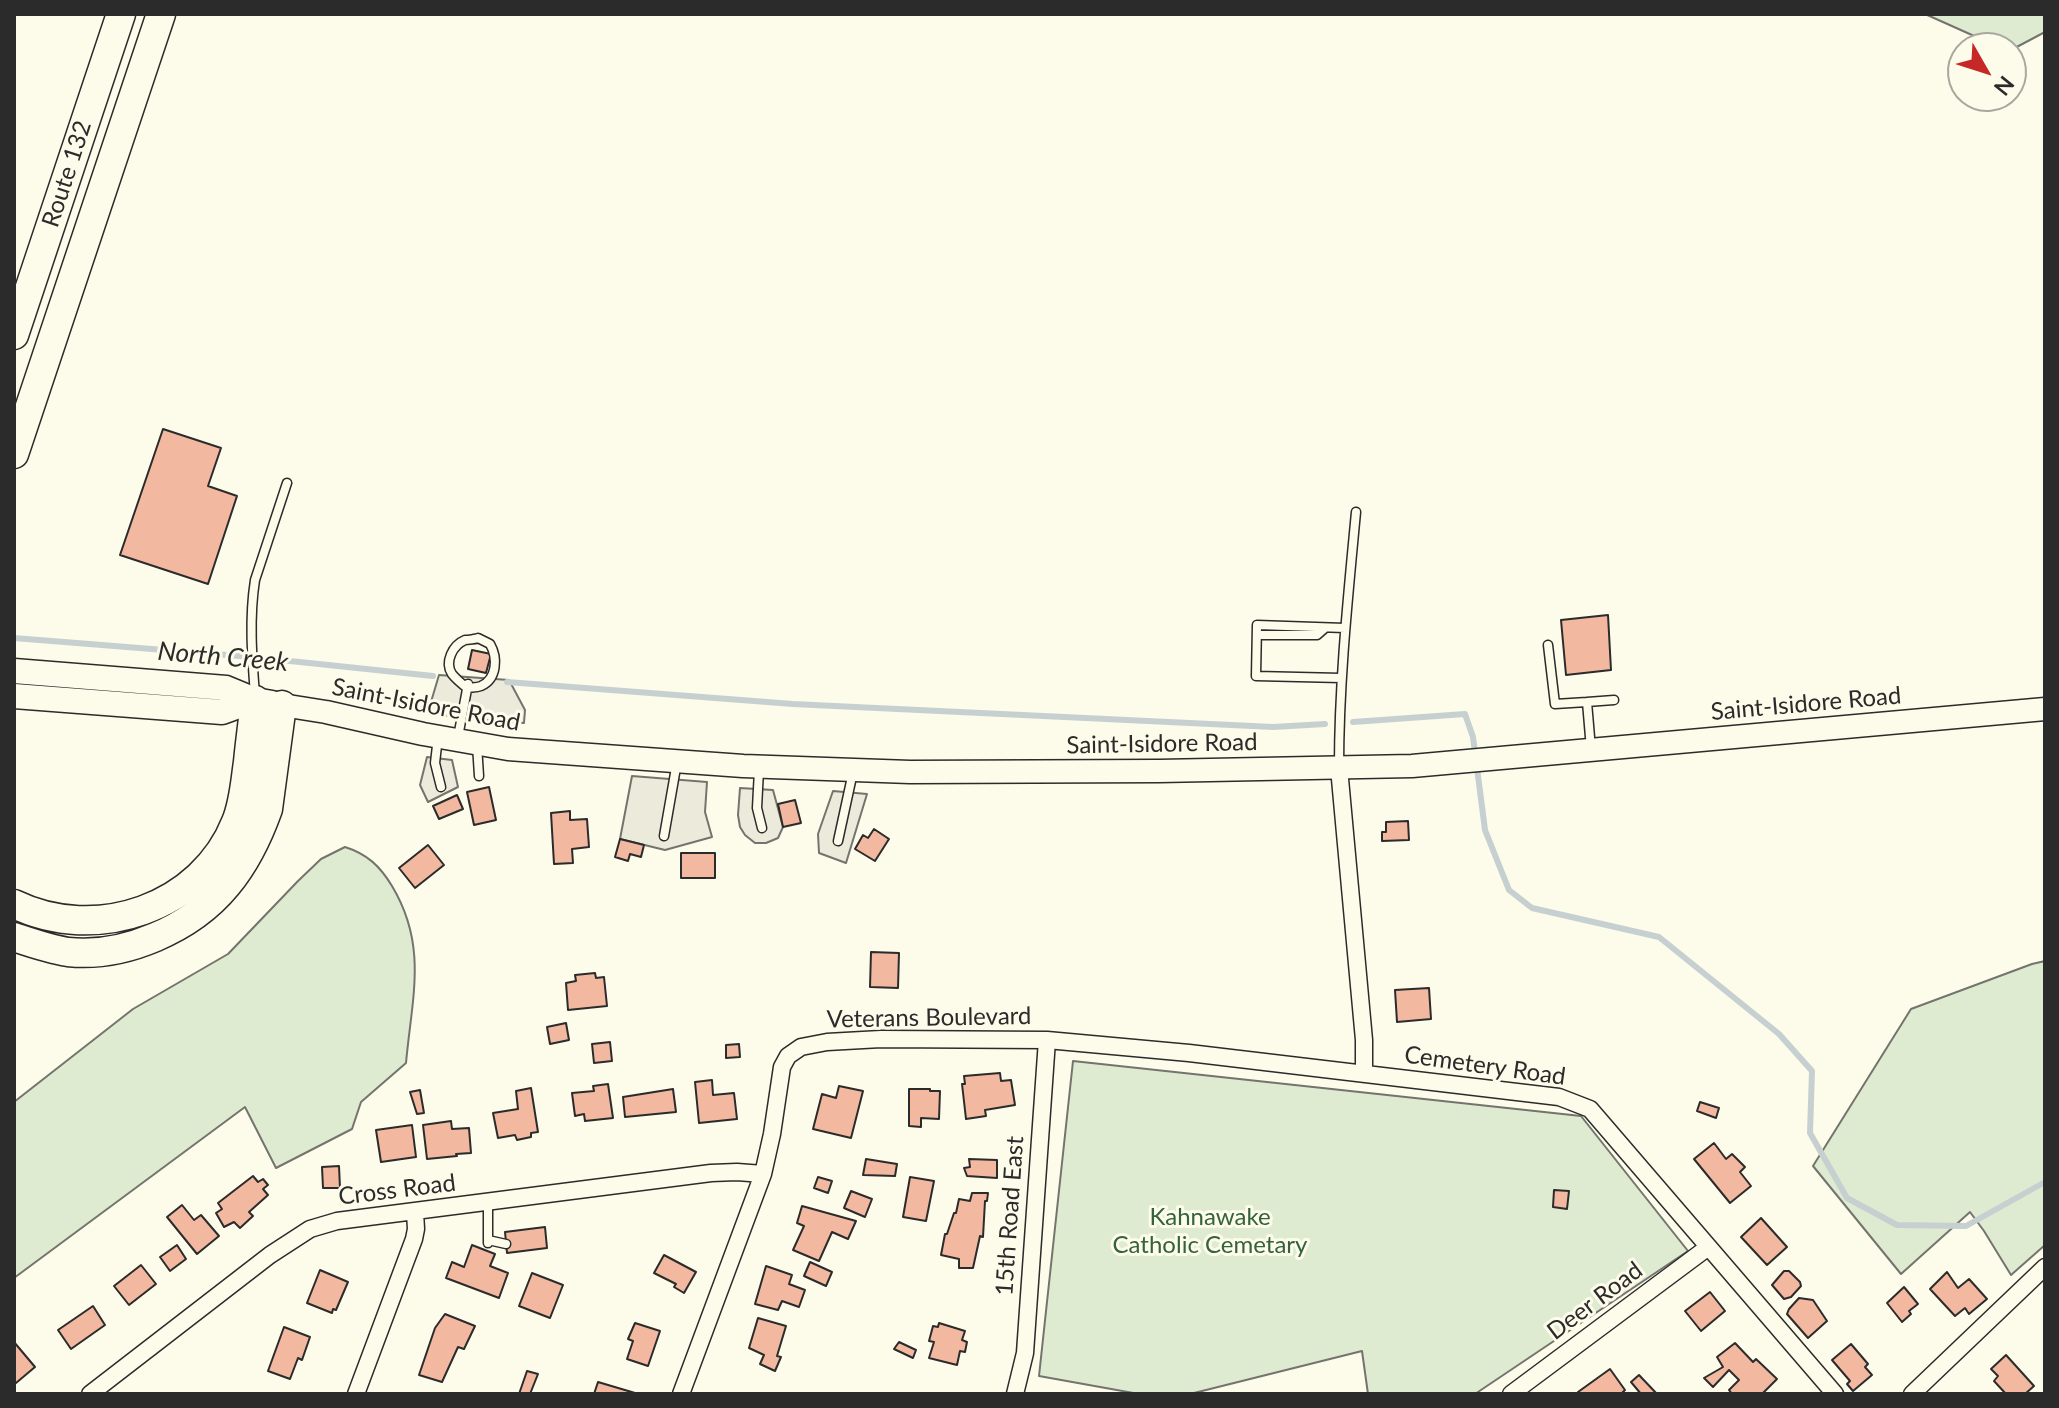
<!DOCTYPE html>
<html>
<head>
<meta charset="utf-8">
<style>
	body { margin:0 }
	#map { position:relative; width:2059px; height:1408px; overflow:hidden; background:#fdfbea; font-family:Lato,sans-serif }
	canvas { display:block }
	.frame { position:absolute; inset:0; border:16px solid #2b2b2b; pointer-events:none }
	.north { position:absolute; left:1947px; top:32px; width:80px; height:80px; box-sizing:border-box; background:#fdfbea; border:2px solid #a9a89e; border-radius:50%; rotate:129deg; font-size:22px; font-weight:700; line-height:32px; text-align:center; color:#2b2b2b }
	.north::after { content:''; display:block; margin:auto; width:28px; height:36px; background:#c62828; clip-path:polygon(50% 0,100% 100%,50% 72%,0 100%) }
</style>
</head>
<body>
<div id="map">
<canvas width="2059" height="1408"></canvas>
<div class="frame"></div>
<div class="north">N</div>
</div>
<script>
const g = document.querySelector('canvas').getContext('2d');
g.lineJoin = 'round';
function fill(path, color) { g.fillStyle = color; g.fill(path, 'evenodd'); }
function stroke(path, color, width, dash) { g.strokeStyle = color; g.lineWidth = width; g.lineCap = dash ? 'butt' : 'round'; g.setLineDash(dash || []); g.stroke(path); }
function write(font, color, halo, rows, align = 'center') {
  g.font = font + ' Lato,sans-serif'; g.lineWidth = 6; g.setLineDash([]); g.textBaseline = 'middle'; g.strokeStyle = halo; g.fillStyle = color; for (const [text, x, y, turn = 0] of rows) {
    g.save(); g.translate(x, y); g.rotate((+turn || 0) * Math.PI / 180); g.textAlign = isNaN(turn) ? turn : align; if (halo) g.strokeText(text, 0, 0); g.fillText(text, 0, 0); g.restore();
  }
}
const green = new Path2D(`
	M1925 14H2045V32L2011 50V48H2001Z
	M345 847C367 854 380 866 392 886 428 946 412 997 406 1063L361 1102 352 1129 276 1168 245 1107 14 1278V1102L133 1009 228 954 298 881 321 859Z
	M2045 961V1245L2011 1275 1984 1231 1970 1212 1901 1274 1813 1166 1911 1009 2032 964Z
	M1073 1061 1581 1116 1688 1251 1475 1394H1368L1362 1351 1190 1394H1139L1039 1376Z`);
fill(green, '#deebd1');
stroke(green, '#74746e', 2);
const parking = new Path2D(`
	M439 675 509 680 525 710 524 723 460 718 428 712Z
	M427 757 452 760 458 787 428 802 420 785Z
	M632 776 707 782 705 812 712 837 665 850 620 839Z
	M740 788 773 790 783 827 778 838 766 843H755L745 835 740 827 738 815Z
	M833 791 867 794 846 863 819 853 818 834Z`);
fill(parking, '#eceadb');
stroke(parking, '#74746e', 2);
stroke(new Path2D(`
	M14 638 252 657 433 676
	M507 682 793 704 1273 727 1325 724
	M1353 722 1465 714 1473 737 1485 830 1509 890 1532 908 1659 937 1779 1034 1812 1071 1810 1133 1847 1198 1897 1225 1966 1226 2045 1182`), '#c7d0d0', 6);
const building = new Path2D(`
	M163 429 221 448 208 486 237 496 208 584 120 555Z
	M1608 615 1611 670 1566 675 1561 620Z
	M472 650 491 654 486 673 468 669Z
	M489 787 496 820 474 825 467 792Z
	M457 795 463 809 439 819 433 806Z
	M795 800 801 823 783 827 778 804Z
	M570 811V820L587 819 589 847 572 849 573 863 554 864 551 813Z
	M1408 821 1409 840 1382 841V832H1386V822Z
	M874 829 889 839 875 861 855 849 863 835 868 838Z
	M620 839 644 845 641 857 630 854 628 861 615 857Z
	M428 845 444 865 415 888 399 868Z
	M681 853H715V878H681Z
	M871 952 899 953 898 988 870 987Z
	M595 973 596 978 604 977 607 1006 568 1010 566 983 576 981 575 975Z
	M1429 988 1431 1019 1397 1022 1395 990Z
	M566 1023 569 1040 550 1044 547 1027Z
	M610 1042 612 1061 594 1063 592 1044Z
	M739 1044 740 1057 726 1058V1045Z
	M1000 1073 1001 1081 1011 1080 1015 1105 985 1110 986 1116 966 1119 962 1084H965L964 1076Z
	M712 1080 713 1095 734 1093 737 1119 699 1123 695 1082Z
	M608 1084 613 1118 585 1121 584 1114 575 1116 572 1093 594 1091 593 1086Z
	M839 1086 863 1091 851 1138 813 1129 822 1094 836 1098Z
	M531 1088 538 1132 531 1133V1137L517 1140 515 1135 498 1138 493 1113 518 1109 516 1091Z
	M673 1089 676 1112 625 1117 623 1097Z
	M909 1089H930V1091H940L939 1119 921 1118V1127L909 1126Z
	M420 1090 424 1113 417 1114 410 1092Z
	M1700 1102 1719 1108 1716 1118 1697 1111Z
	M451 1121 452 1129 469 1128 471 1153 456 1154 457 1156 427 1159 423 1125Z
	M412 1125 416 1157 381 1162 376 1130Z
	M1714 1143 1726 1159 1732 1154 1745 1167 1740 1172 1751 1186 1730 1203 1694 1159Z
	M866 1159 897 1164 895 1176 863 1175Z
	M969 1159 997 1160V1178L967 1176 964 1168 970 1167Z
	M339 1166 340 1188H323L322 1167Z
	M253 1176 258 1182 263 1179 268 1185 263 1189 268 1195 249 1212 253 1216 240 1228 234 1222 224 1227 216 1213 222 1209 218 1203Z
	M818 1177 832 1181 828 1193 814 1188Z
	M910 1177 934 1181 926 1221 903 1217Z
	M1554 1190 1569 1191 1567 1209 1553 1207Z
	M851 1191 872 1199 865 1217 844 1208Z
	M972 1193H988L987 1201H985L983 1237 980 1236 973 1268H959V1259L941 1255 945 1234H947L954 1213H956L959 1199 970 1201Z
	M182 1205 194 1220 201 1215 219 1236 197 1254 167 1217Z
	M802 1206 856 1221 848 1239 832 1232 819 1261 793 1250 804 1226 797 1223Z
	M1761 1218 1787 1247 1767 1265 1741 1237Z
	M545 1227 547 1248 507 1253 505 1232Z
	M177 1245 186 1259 170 1271 160 1257Z
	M472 1245 495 1254 490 1266 508 1273 499 1298 446 1278 452 1262 464 1267Z
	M664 1255 696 1272 684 1293 674 1287 676 1284 654 1273Z
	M810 1262 832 1272 826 1286 804 1276Z
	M141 1265 156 1284 129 1305 114 1286Z
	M766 1266 792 1275 789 1284 805 1290 799 1307 782 1301 778 1310 755 1304Z
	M320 1270 348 1282 336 1310 333 1309 332 1313 307 1303Z
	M1784 1271H1789L1800 1282 1801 1286 1791 1297 1784 1299 1772 1285Z
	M1947 1272 1958 1288 1969 1279 1987 1299 1969 1314 1965 1308 1955 1316 1930 1289Z
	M532 1273 563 1285 550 1318 519 1306Z
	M1904 1287 1918 1304 1909 1311 1911 1314 1902 1322 1887 1303Z
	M1710 1292 1725 1311 1701 1331 1685 1311Z
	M1799 1298 1813 1300 1827 1321 1808 1338 1787 1314 1789 1309Z
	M93 1306 105 1325 71 1349 58 1330Z
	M445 1314 475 1326 464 1349 458 1347 442 1382 419 1375 435 1328Z
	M758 1318 786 1326 777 1356 781 1357 775 1371 760 1364 764 1355 749 1348Z
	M635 1323 660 1331 648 1366 627 1359 633 1341 628 1339Z
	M939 1323 965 1331 962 1340 967 1342 965 1352 960 1351 957 1365 929 1358 934 1342 929 1341 933 1326 938 1327Z
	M284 1327 310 1337 302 1360 298 1358 290 1379 268 1371Z
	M14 1342 35 1367 16 1383 14 1381Z
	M899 1342 916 1350 913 1358 894 1349Z
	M1735 1343 1753 1362 1756 1359 1777 1379 1762 1394H1732L1729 1390 1739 1380 1729 1370 1713 1387 1704 1378 1723 1367 1717 1357Z
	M1851 1344 1868 1364 1865 1367 1872 1375 1853 1391 1847 1384 1850 1381 1832 1360Z
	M2006 1355 2034 1386 2025 1394H2006L1994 1381 1998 1376 1991 1369Z
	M1610 1369 1625 1390 1621 1394H1579L1578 1392Z
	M527 1371 538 1374 530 1394H519Z
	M1639 1375 1657 1394H1641L1631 1382Z
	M598 1382 635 1393V1394H594Z`);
fill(building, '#f2b8a0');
stroke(building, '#2b2b2b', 2);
const service = new Path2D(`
	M1258 635H1317L1325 628
	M478 638 490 644C498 658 497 679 481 686 476 688 471 687 467 688 462 684 456 679 452 674 444 662 453 645 465 640 467 640 477 639 478 638Z
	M1548 645 1555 704 1587 702
	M1341 678 1256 676 1257 625 1345 628
	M255 695C252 657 249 618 255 580L287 483
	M438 737 435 763 441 787
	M458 737 468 684
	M477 745 479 776
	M1591 749 1587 702 1614 700
	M1339 767C1339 682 1348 597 1356 512
	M759 770 757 808 762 828
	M664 836 677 762
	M838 841 853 772
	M488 1203V1243
	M488 1240 506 1244`);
const minor = new Path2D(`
	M1339 768 1364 1040V1072
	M90 1394 270 1255 310 1229 337 1221 711 1173 737 1172 763 1174
	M356 1394 414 1239 416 1229 415 1212
	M681 1394 763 1174 772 1134 782 1067 788 1056 801 1047 827 1042 881 1039 1047 1040 1189 1053 1559 1097 1590 1109 1835 1394
	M1015 1394 1025 1353 1047 1040
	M1511 1394 1707 1248
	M1912 1394 2045 1267`);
const tertiary = new Path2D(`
	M282 705 326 712 423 734 508 749 743 766 910 772 1159 771 1412 766 2045 709`);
const secondary = new Path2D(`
	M14 671 226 688 255 700 272 703
	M14 696 222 712 255 700`);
const trunk = new Path2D(`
	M14 335 121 14
	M14 454 161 14
	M14 904C96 944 202 908 236 822 244 803 245 782 248 762 250 741 253 721 255 700
	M14 937C32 943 49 949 68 952 124 958 191 929 227 885 246 862 258 837 268 809L282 705`);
stroke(service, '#2b2b2b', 11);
stroke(minor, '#2b2b2b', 19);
stroke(tertiary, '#2b2b2b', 25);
stroke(secondary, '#2b2b2b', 27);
stroke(trunk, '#2b2b2b', 31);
stroke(service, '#fdfbea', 8);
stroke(minor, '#fdfbea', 16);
stroke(tertiary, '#fdfbea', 22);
stroke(secondary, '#fdfbea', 24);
stroke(trunk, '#fdfbea', 28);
write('24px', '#2b2b2b', '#fdfbea', [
	["Route 132",67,174,-72],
	["Saint-Isidore Road",1806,704,-5],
	["Saint-Isidore Road",426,705,11],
	["Saint-Isidore Road",1162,744,-1],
	["Veterans Boulevard",929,1018,-1],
	["Cemetery Road",1485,1066,8],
	["Cross Road",397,1190,-7],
	["15th Road East",1010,1216,-86],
	["Deer Road",1595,1301,-37]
]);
write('24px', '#34623c', '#fdfbea', [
	["Kahnawake",1210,1217],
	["Catholic Cemetary",1210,1245]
]);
write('italic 26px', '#2b2b2b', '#fdfbea', [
	["North Creek",223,657,5]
]);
</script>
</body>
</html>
